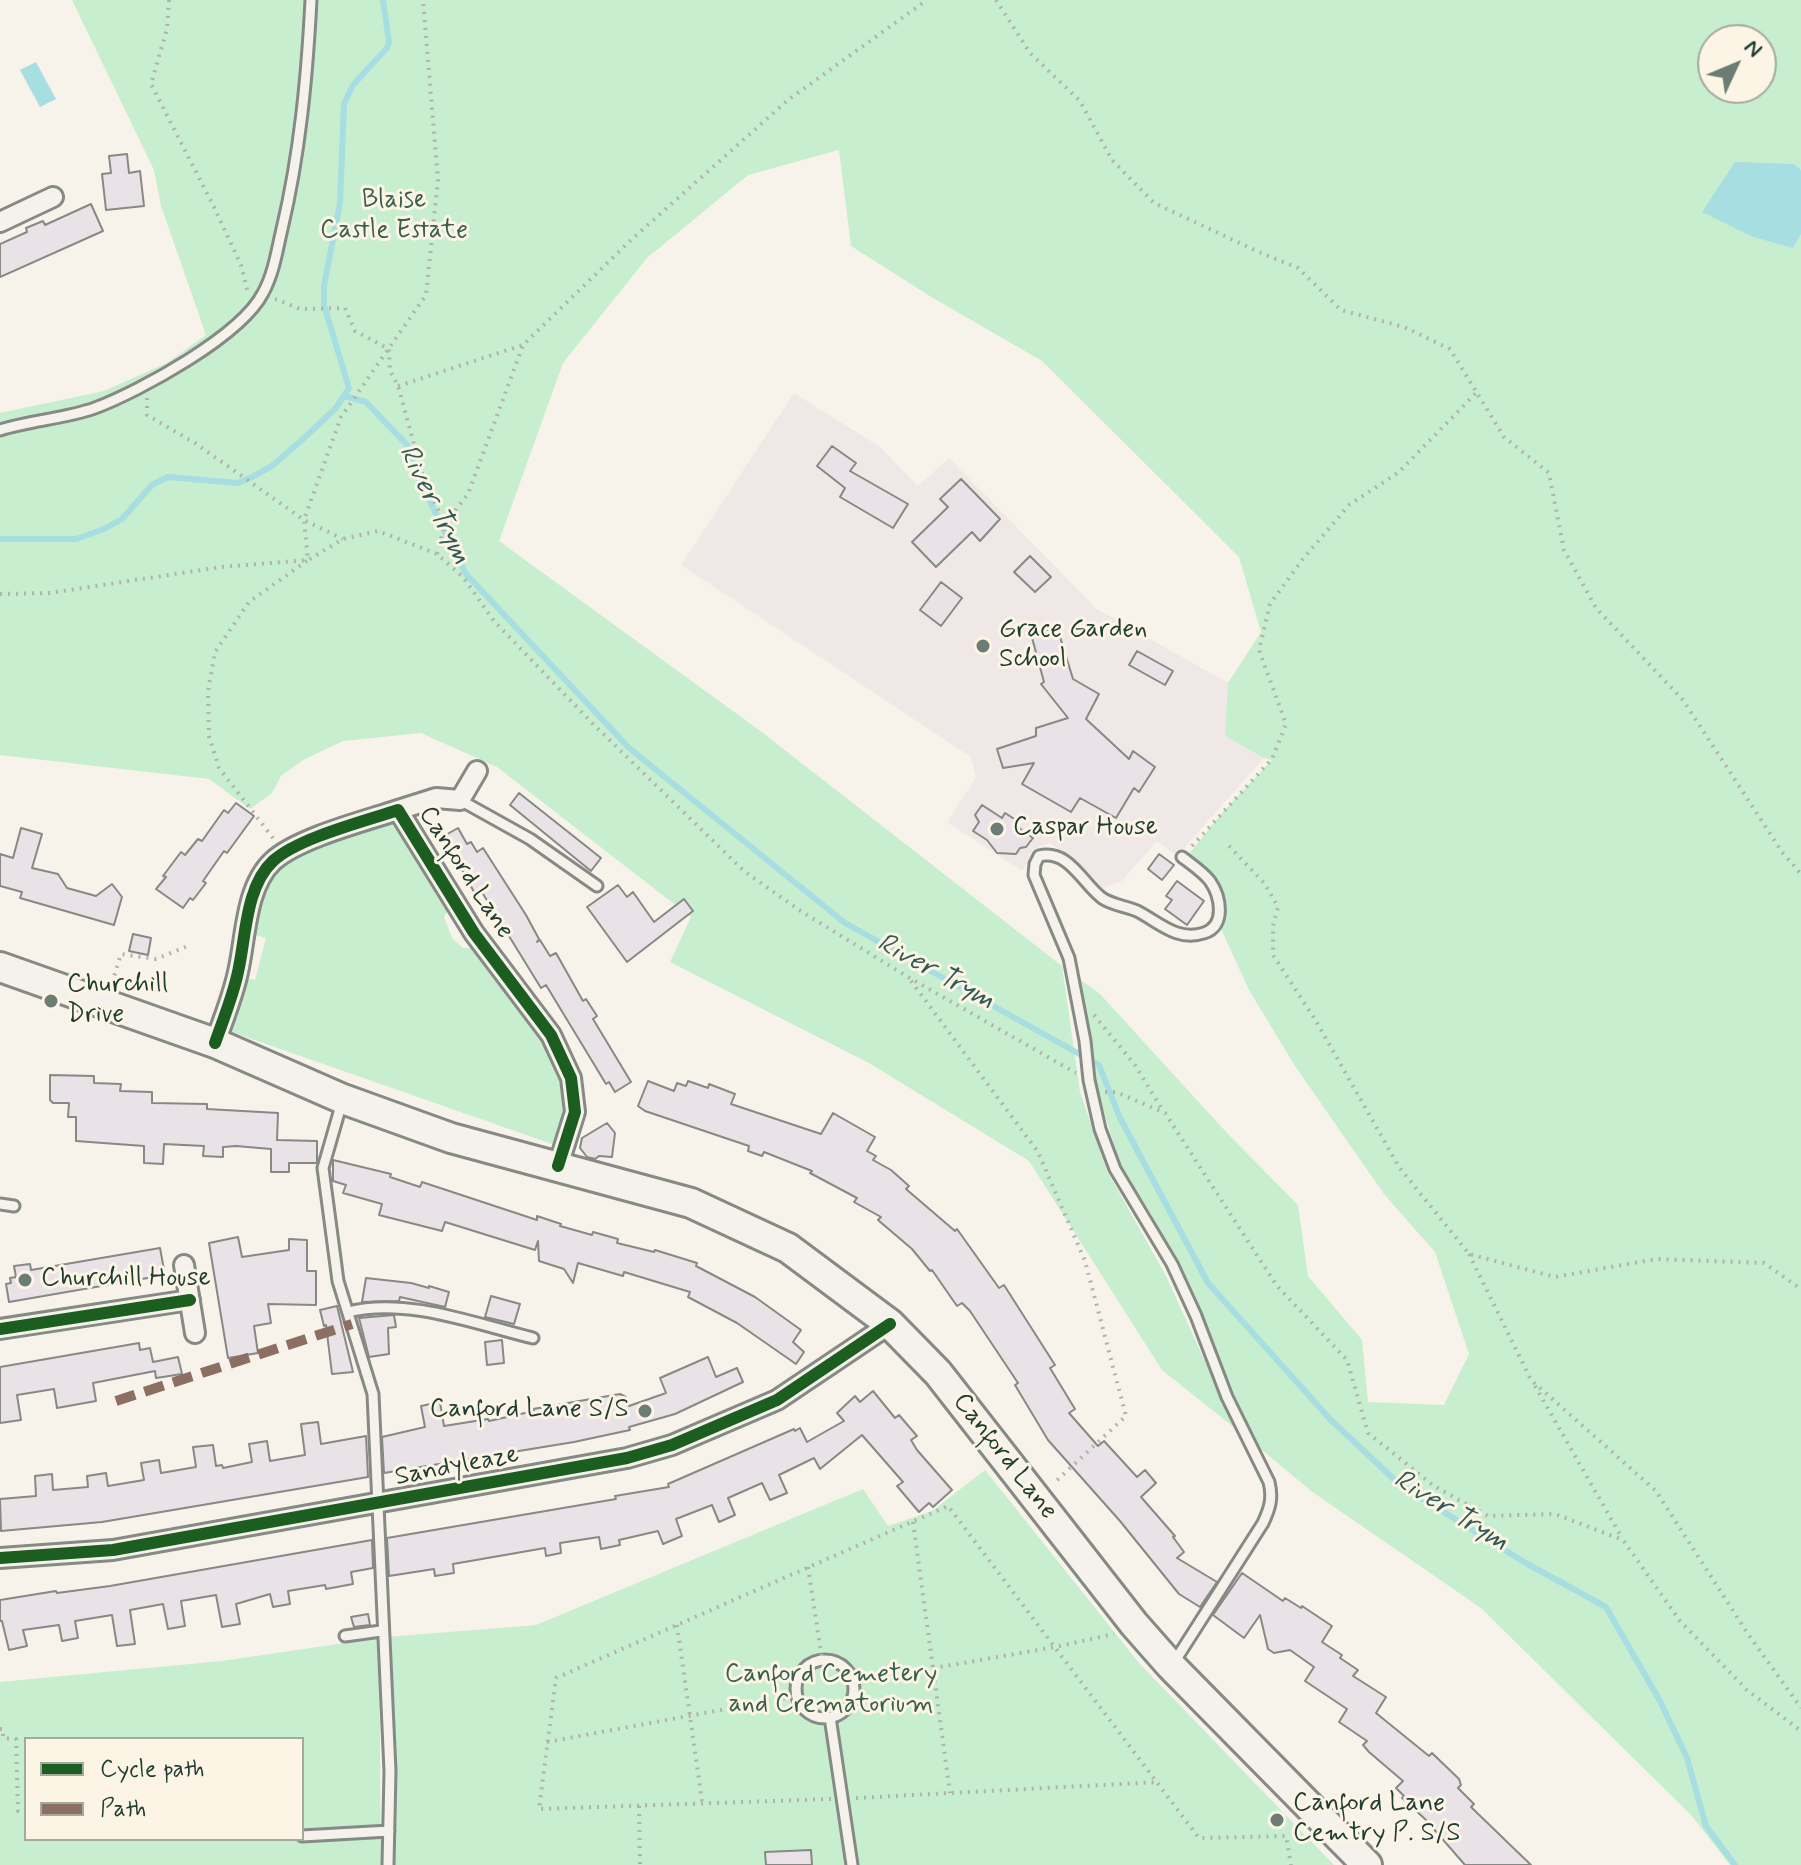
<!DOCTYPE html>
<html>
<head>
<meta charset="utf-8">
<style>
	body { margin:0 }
	#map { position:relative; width:1801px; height:1865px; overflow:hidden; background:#f7f3ea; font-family:Mynerve,sans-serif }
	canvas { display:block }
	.legend { position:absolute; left:24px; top:1737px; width:280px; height:104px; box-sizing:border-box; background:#fcf5e5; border:2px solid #a4ab9e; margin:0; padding:10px 14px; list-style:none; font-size:24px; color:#1f3d34 }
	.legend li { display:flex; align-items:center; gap:16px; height:40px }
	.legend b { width:40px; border:2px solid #a4ab9e }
	.north { position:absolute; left:1697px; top:24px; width:80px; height:80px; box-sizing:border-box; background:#fcf5e5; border:2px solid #a4ab9e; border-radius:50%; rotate:46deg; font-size:22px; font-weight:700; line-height:32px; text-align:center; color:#1f3d34 }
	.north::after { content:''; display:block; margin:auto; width:28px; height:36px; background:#6b7d74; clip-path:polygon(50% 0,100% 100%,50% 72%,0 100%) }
</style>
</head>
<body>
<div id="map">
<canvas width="1801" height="1865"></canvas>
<ul class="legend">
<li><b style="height:10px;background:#1b5e20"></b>Cycle path</li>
<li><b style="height:10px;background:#8d6e63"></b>Path</li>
</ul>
<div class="north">N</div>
</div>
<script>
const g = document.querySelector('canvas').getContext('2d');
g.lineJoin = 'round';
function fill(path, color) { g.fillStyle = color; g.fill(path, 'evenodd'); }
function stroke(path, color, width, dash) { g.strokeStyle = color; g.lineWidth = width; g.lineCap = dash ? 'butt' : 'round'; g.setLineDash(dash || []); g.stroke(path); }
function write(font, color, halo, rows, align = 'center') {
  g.font = font + ' Mynerve,sans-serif'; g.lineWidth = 6; g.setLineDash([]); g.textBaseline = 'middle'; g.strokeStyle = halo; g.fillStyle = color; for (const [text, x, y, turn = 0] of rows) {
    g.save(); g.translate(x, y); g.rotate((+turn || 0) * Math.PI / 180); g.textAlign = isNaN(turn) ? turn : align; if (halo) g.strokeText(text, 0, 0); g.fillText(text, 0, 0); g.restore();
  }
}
fill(new Path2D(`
	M794 393 880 447 918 486 949 458 1097 609 1228 683 1225 736 1264 758 1177 856 1157 841 1122 881 1103 888 1077 861 1050 843 1040 846 1022 871 947 822 976 777 971 757 681 565Z`), '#f0e8e6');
fill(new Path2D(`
	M72 0H1801V170L1794 164 1753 237 1793 247 1801 234V1865H1730L1692 1816 1481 1608 1311 1491 1256 1445 1178 1264 1150 1212 1121 1167 1096 1086 1078 978 1100 994 1227 1133 1298 1205 1308 1276 1362 1340 1368 1402 1444 1405 1469 1354 1435 1252 1384 1194 1295 1066 1249 990 1221 929C1234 895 1212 876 1189 854L1221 814 1272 760 1264 758 1225 736 1228 683 1261 632 1239 557 1042 361 933 298 851 246 839 150 748 175 647 258 563 363 499 541 759 730 1062 966 1080 1092 1107 1171 1165 1274 1236 1429 1162 1370 1029 1161 869 1063 670 962 691 917 497 767 421 733 343 741 303 760 281 776 272 793 250 809 209 779 0 755V413L104 391 167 363 206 335 161 206 154 170ZM1713 40H1761V88H1713Z
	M396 822 450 907 444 917 452 938 463 948H476C505 988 571 1057 565 1109 564 1121 558 1134 555 1145L226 1030 244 977 255 980 266 938 255 935C260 913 263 888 276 870 301 838 358 829 396 822Z
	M985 1470 1139 1663 1334 1865H392L394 1832 387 1637 536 1625 863 1489 888 1526 932 1511Z
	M379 1638 381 1865H0V1682L222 1661ZM26 1739H302V1839H26Z`), '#c7eece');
fill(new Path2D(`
	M36 62 56 99 40 107 20 70Z
	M1735 162 1794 164 1801 170V234L1793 248 1753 237 1702 212Z`), '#a6dee2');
stroke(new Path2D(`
	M344 396 366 402 408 446 419 480 466 574 629 748 845 923 1099 1065 1120 1118 1208 1283 1330 1419 1399 1484 1524 1562 1606 1607 1660 1701 1687 1758 1706 1826 1735 1865
	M0 539H76L104 529 122 519 152 485 168 477 238 483 252 477 272 466 303 439 336 408 349 388 324 305V286L340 203 344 104 353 85 387 48 389 42 383 0`), '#a6dee2', 6);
const building = new Path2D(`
	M127 154 129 173 140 171 144 206 106 210 102 174 111 173 109 156Z
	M91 204 103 231 0 277V244L27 232 26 228 43 221 45 225Z
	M832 446 856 463 850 471 908 504 893 528 840 497 845 488 817 466Z
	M961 479 1000 519 980 541 972 532 936 567 912 542 948 507 940 499Z
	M1030 556 1051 577 1035 592 1014 572Z
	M941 582 962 598 941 626 920 610Z
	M1057 627 1073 679 1099 694 1086 719 1129 759 1133 751 1155 767 1139 792 1134 788 1116 818 1080 798 1071 812 1022 784 1034 763 1003 768 997 749 1036 736V728L1068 718 1041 684 1044 682 1031 634Z
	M1137 651 1173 671 1165 685 1129 665Z
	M519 793 601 858 591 871 510 805Z
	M236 803 254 816 227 853 224 851 203 881 206 883 193 900 190 898 183 908 156 889 166 877 163 876 181 852 185 855 198 839 202 841 224 810 228 813Z
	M982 805 1002 818 1005 813 1019 822 1016 826 1033 838 1026 847 1020 848 1016 854 997 853 987 840 973 831 979 822 975 815Z
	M21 828 42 834 32 868 58 874 67 888 96 896 112 884 122 897 114 925 20 898 22 892 0 886V854L13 858Z
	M458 828 467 844 471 842 477 852 483 848 526 915 539 939 537 942 540 940 550 956 556 953 583 1001 586 999 597 1016 593 1019 631 1082 615 1092 609 1082 606 1084 546 985 541 988 480 889 474 892 444 836Z
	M1159 854 1174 865 1162 880 1148 869Z
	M1177 881 1204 901 1187 925 1165 909 1172 900 1166 896Z
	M618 885 627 897 633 892 654 922 684 899 693 911 627 962 587 907Z
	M133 934 151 938 148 955 129 951Z
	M50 1075 94 1076V1083L121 1084 120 1091 152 1092V1103L207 1104V1109L278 1113 277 1140 317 1141V1163H289V1172H271V1149L236 1146 223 1147V1157L203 1156 204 1146 164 1144 163 1164 144 1163V1146L76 1141V1117H68L69 1103H53L50 1100Z
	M648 1081 674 1091 677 1083 686 1086 688 1081 708 1088 709 1084 735 1094 731 1104 821 1134 833 1113 875 1137 867 1151 876 1156 873 1160 891 1170 909 1186 906 1189 955 1231 957 1229 999 1288 1004 1285 1055 1365 1050 1368 1075 1409 1069 1413 1098 1446 1104 1441 1137 1477 1145 1470 1156 1483 1141 1497 1175 1536 1173 1537 1184 1552 1177 1558 1217 1582 1200 1607 1179 1594 1120 1521 1048 1440 1015 1385 1018 1383 970 1311 962 1303 957 1306 932 1270 930 1271 912 1249 878 1220 881 1217 854 1202 857 1198 810 1173 812 1171 764 1152 762 1156 748 1151 749 1146 645 1111 638 1106Z
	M607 1123 615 1133 612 1157 599 1156 595 1159 587 1157 580 1148 582 1138Z
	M333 1160 391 1174 390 1177 420 1187 422 1182 537 1220V1216L561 1224 560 1226 592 1235 593 1232 618 1239 617 1243 654 1252 655 1250 697 1263 696 1266 755 1297 801 1330 793 1342 804 1352 796 1364 737 1323 688 1297 690 1292 624 1272 623 1276 578 1263 573 1283 564 1269 539 1261 538 1241 535 1250 445 1222 442 1231 379 1215 382 1204 343 1193 346 1185 333 1181Z
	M238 1237 242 1257 289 1250V1239L307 1240V1271H316V1305L268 1304 271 1323 254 1326 258 1353 228 1358 209 1243Z
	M160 1248 165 1275 9 1302 6 1284 11 1283 10 1278 16 1277 14 1266 30 1264 31 1270Z
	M366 1278 411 1283 429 1288V1286L449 1292 445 1307 400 1297 399 1301 362 1302Z
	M491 1296 520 1304 514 1324 485 1317Z
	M337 1306 353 1372 332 1374 326 1325 324 1326 320 1310Z
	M394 1315 396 1327 388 1328 389 1354 369 1357 359 1318Z
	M502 1340 504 1363 487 1365 485 1342Z
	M139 1343 140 1350 150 1348 153 1362 178 1357 182 1374 156 1378 155 1371 93 1383 96 1401 57 1408 54 1389 17 1395 21 1420 0 1423V1367Z
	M708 1357 716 1377 737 1368 743 1382 675 1414 629 1427 630 1430 574 1442 384 1473 382 1437 425 1427 421 1406 440 1402 444 1426 488 1419 489 1421 534 1411 533 1409 620 1394 626 1397 629 1406 666 1393 660 1378Z
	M873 1391 895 1418 899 1415 917 1436 911 1440 917 1450 952 1490 933 1507 929 1503 919 1512 897 1486 903 1482 862 1435 820 1469 814 1458 779 1475 787 1493 770 1500 762 1483 728 1498 735 1515 719 1522 712 1505 676 1519 682 1536 663 1544 658 1531 619 1540 620 1545 601 1549 599 1537 560 1543 561 1553 546 1556 545 1548 453 1564 454 1573 435 1576 434 1569 389 1576 387 1538 616 1499 615 1496 669 1487 668 1484 794 1429 795 1431 800 1428 807 1442 844 1421 837 1413 855 1396 860 1402Z
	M318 1422 321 1444 366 1436 368 1477 102 1522 1 1531 0 1499 36 1496 35 1476 52 1474 53 1490 88 1487 87 1476 106 1473 108 1486 144 1480 141 1463 159 1460 161 1473 196 1467 193 1447 213 1445 216 1466 222 1465 223 1468 252 1462 249 1444 267 1441 270 1461 305 1455 301 1424Z
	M372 1540 373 1568 351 1572 353 1584 326 1589 325 1585 288 1591 290 1604 273 1607 270 1594 236 1604 240 1624 222 1627 216 1595 181 1601 185 1626 168 1629 163 1604 130 1610 135 1644 117 1646 112 1615 75 1621 78 1638 62 1641 59 1625 23 1630 27 1646 9 1650 2 1621H0V1600L56 1591 57 1593 110 1586Z
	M1242 1573 1283 1601 1285 1598 1301 1608 1302 1606 1332 1626 1322 1642 1342 1655 1340 1658 1358 1670 1353 1676 1386 1697 1376 1713 1429 1756 1432 1753 1459 1779 1461 1785 1458 1788 1474 1804 1471 1807 1531 1865H1465L1425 1819 1402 1798 1404 1796 1396 1788 1403 1781 1369 1752 1363 1745 1367 1741 1339 1722 1347 1709 1305 1681 1314 1667 1290 1650 1274 1653 1268 1649 1260 1615 1244 1638 1213 1615Z
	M368 1614 370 1625 354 1627 351 1617Z
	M811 1850 812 1865H766L765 1852Z`);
fill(building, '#e9e3e8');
stroke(building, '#868984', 2);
const lane = new Path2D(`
	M0 430C31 420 64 419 95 408 140 391 241 336 263 293 274 273 277 250 282 229 300 153 307 77 311 0
	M460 800 530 839 597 886
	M342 1102 323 1168 338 1281 373 1394 390 1771 388 1865
	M0 1204 14 1206
	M348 1312C407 1297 475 1324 533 1338
	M345 1636 381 1631
	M796 1689a29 29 0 1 1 58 0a29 29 0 1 1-58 0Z
	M1173 1664 1263 1523C1270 1508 1273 1498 1269 1482L1227 1397 1196 1316 1172 1264 1115 1169 1100 1129 1089 1080 1085 1041 1069 958 1034 875 1035 864 1039 856C1069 849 1082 883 1102 898 1112 905 1125 906 1137 911 1159 922 1177 942 1204 933 1226 926 1221 897 1210 881 1203 872 1191 864 1182 857
	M830 1717 852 1865
	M302 1836 389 1831`);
const street = new Path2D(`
	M0 222 53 197
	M398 810 436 798 460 800 477 771
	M215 1043C223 1020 233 996 238 972 246 938 245 887 273 861 298 838 365 821 398 810L474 933 551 1035 571 1078 575 1112 558 1166
	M184 1265 195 1333
	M0 1329 190 1300
	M0 1558 113 1550 627 1458 672 1445 777 1400 890 1324`);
const primary = new Path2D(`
	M0 967 215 1043 343 1099 451 1138 691 1203 788 1248 890 1324 938 1373 1134 1624 1171 1666 1367 1865`);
stroke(lane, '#868984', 15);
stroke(street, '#868984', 24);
stroke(primary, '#868984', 34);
stroke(new Path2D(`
	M169 0 167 29 151 84 215 209 241 265 248 293
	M996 0 1030 53 1080 101 1112 160 1154 203 1259 252 1298 268 1341 310 1404 327 1450 349 1504 437 1549 473 1564 550 1596 608 1683 700 1782 852 1801 874
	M275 299 300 309 345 308 355 331 389 349 390 371 398 386 424 480 445 524
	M398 386 523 345
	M147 398V415L195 443 304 520 343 539
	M437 554 445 524 468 494 523 345 631 240 788 100 927 0
	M0 594 50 593 221 567 308 560 343 539 378 531 437 554 463 577 494 621 592 723 744 871 799 910 908 977 1076 1073
	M273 838 219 768 209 736 208 691 215 652 249 602 308 560 304 520 341 417 426 295 438 180 423 0
	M1192 846 1272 759 1286 724 1259 650 1270 604 1302 560 1349 505 1399 472 1476 393
	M1229 846 1265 884 1278 907 1273 926V955L1316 1021 1399 1167 1469 1254 1555 1277 1656 1259 1764 1263 1801 1289
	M911 981 1038 1152 1085 1261 1126 1416 1054 1483
	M112 983 121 954 156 959 188 946
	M1094 1015 1135 1065 1163 1111
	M1105 1092H1116L1165 1113 1277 1286 1347 1360 1368 1433 1434 1486 1488 1516 1555 1514 1623 1540 1680 1621 1747 1690 1801 1731
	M1469 1254 1531 1380 1656 1491 1748 1634 1801 1708
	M1535 1386 1622 1538
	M913 1522 950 1793
	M808 1567 822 1659
	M677 1625 702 1801
	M854 1682 1055 1647 1114 1634
	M0 1729H3V1738L16 1739 18 1811 26 1812
	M547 1742 797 1696
	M856 1798 1159 1782
	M831 1799 539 1809 556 1678 948 1506 1199 1838 1286 1836 1291 1865
	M639 1806 640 1865`), '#b0b2ad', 4, [2, 6]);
stroke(lane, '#f5f2ec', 9);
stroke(street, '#f5f2ec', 18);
stroke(primary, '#f5f2ec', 28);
stroke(new Path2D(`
	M116 1401 352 1324`), '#8d6e63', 10, [20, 10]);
stroke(new Path2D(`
	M215 1043C223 1020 233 996 238 972 246 938 245 887 273 861 298 838 365 821 398 810L474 933 551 1035 571 1078 575 1112 558 1166
	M0 1329 190 1300
	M0 1558 113 1550 627 1458 672 1445 777 1400 890 1324`), '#1b5e20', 12);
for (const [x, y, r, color] of [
	[983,646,8,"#6b7d74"],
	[997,829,8,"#6b7d74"],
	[51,1001,8,"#6b7d74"],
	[25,1280,8,"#6b7d74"],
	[645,1411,8,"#6b7d74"],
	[1277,1820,8,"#6b7d74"]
]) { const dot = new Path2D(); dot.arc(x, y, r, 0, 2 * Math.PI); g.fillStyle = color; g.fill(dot); stroke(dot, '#fcf5e5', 3); }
write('26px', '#395f4e', '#fcf5e5', [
	["Blaise",394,202],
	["Castle Estate",394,232],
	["Canford Cemetery",831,1676],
	["and Crematorium",831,1706]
]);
write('26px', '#1f3d34', '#fcf5e5', [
	["Grace Garden",999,631],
	["School",999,661],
	["Caspar House",1013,829],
	["Churchill",67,986],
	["Drive",67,1016],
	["Churchill House",41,1280],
	["Canford Lane S/S",629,1411,"right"],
	["Canford Lane",1293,1805],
	["Cemtry P. S/S",1293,1835]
], 'left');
write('26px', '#1f3d34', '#fcf5e5', [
	["Canford Lane",465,873,57],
	["Canford Lane",1004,1457,52],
	["Sandyleaze",457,1467,-11]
]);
write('italic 28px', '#335b56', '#fcf5e5', [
	["River Trym",433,505,64],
	["River Trym",935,973,29],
	["River Trym",1450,1512,32]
]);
</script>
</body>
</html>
